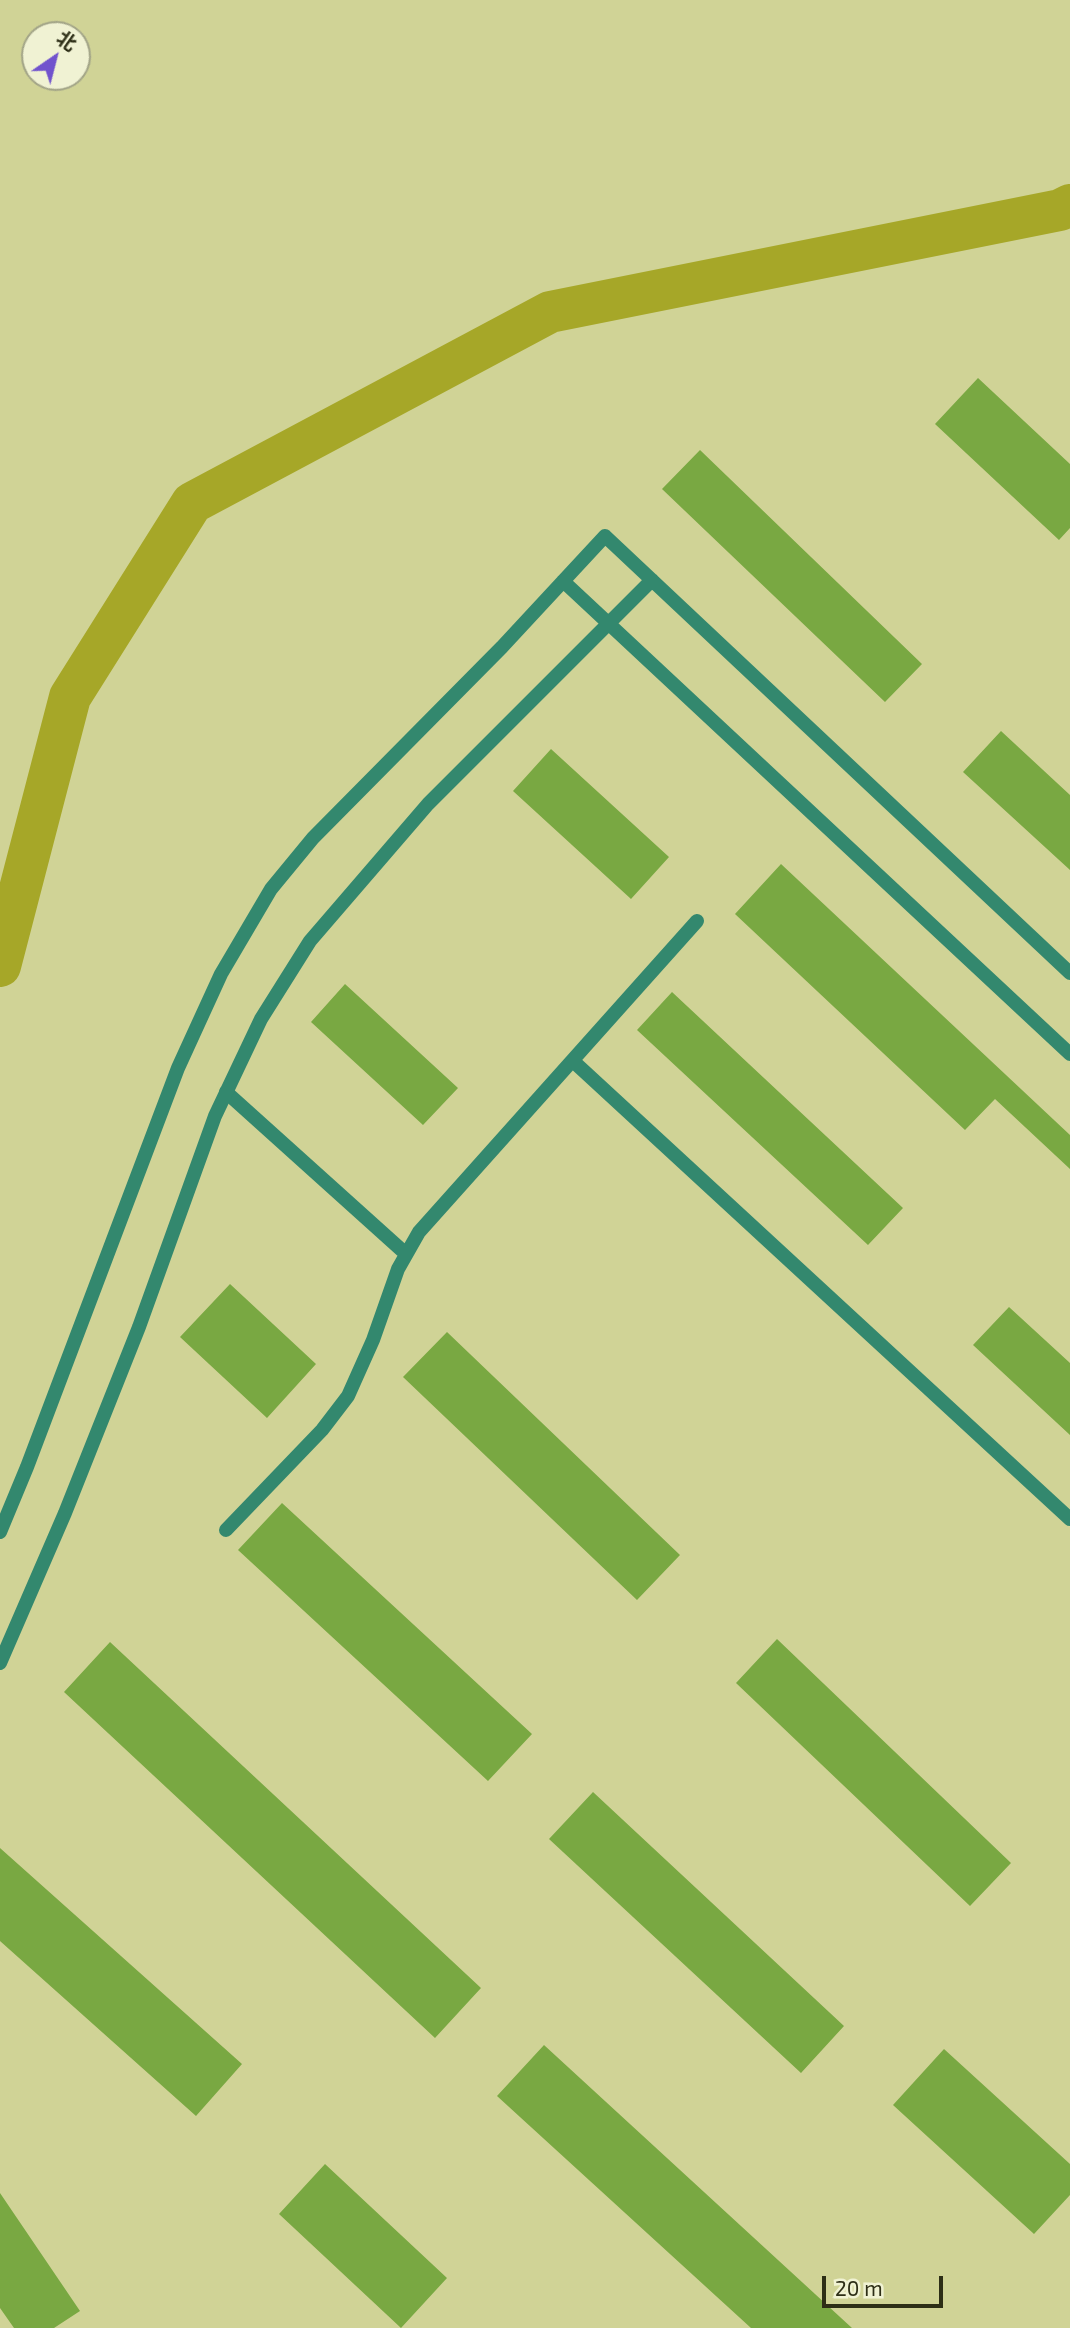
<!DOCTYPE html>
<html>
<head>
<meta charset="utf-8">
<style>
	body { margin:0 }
	#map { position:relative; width:1070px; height:2328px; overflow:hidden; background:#d0d396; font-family:"Exo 2","Noto Sans SC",sans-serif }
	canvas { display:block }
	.north { position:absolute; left:21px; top:21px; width:70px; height:70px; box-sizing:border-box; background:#f0f2d3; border:2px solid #a2a487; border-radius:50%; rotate:35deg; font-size:19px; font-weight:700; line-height:28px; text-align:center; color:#2d2e16 }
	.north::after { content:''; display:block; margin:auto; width:24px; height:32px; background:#7153cd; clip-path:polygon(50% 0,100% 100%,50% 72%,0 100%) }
	.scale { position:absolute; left:822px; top:2276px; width:121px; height:32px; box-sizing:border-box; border:4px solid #2d2e16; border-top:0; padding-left:9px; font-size:21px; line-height:24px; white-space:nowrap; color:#2d2e16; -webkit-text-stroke:5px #f0f2d3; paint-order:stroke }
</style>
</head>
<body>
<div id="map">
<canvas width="1070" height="2328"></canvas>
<div class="north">北</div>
<div class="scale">20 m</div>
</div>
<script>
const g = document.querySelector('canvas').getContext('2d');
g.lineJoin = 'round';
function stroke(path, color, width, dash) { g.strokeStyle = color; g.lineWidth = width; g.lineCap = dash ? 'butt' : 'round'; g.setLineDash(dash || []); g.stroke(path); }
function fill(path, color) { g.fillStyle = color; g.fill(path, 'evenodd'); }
stroke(new Path2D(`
	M0 966 70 697 192 503 550 312 1060 210 1070 205`), '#a6a728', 42);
fill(new Path2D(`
	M978 378 1070 464V528L1059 540 935 424Z
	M700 450 922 664 885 702 662 489Z
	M1001 731 1070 795V870L963 772Z
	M551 749 669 857 631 899 513 791Z
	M781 864 1070 1135V1169L995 1099 965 1130 735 914Z
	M345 984 458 1088 423 1125 311 1022Z
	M672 992 903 1208 868 1245 637 1030Z
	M230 1284 316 1364 267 1418 180 1337Z
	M1009 1307 1070 1363V1435L973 1345Z
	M447 1332 680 1555 637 1600 403 1377Z
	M282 1503 532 1734 488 1781 238 1550Z
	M777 1639 1011 1863 970 1906 736 1683Z
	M110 1642 481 1988 435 2038 64 1692Z
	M593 1792 844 2026 801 2073 549 1839Z
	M0 1848 242 2064 196 2116 0 1941Z
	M544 2045 852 2328H751L497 2096Z
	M944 2049 1070 2164V2195L1034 2234 893 2105Z
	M325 2164 447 2278 401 2328 279 2214Z
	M0 2193 80 2311 54 2328H14L0 2308Z`), '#79a842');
stroke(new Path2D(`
	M573 1061 1070 1519
	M226 1092 406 1254
	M226 1530 322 1430 348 1396 373 1340 398 1269 419 1232 697 921`), '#33886e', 14);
stroke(new Path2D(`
	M563 581 1070 1054
	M0 1532 27 1467 178 1068 221 974 271 889 313 838 502 647 605 536 1070 973
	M0 1663 65 1513 139 1327 215 1116 261 1019 310 941 428 804 652 580`), '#33886e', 14);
</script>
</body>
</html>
